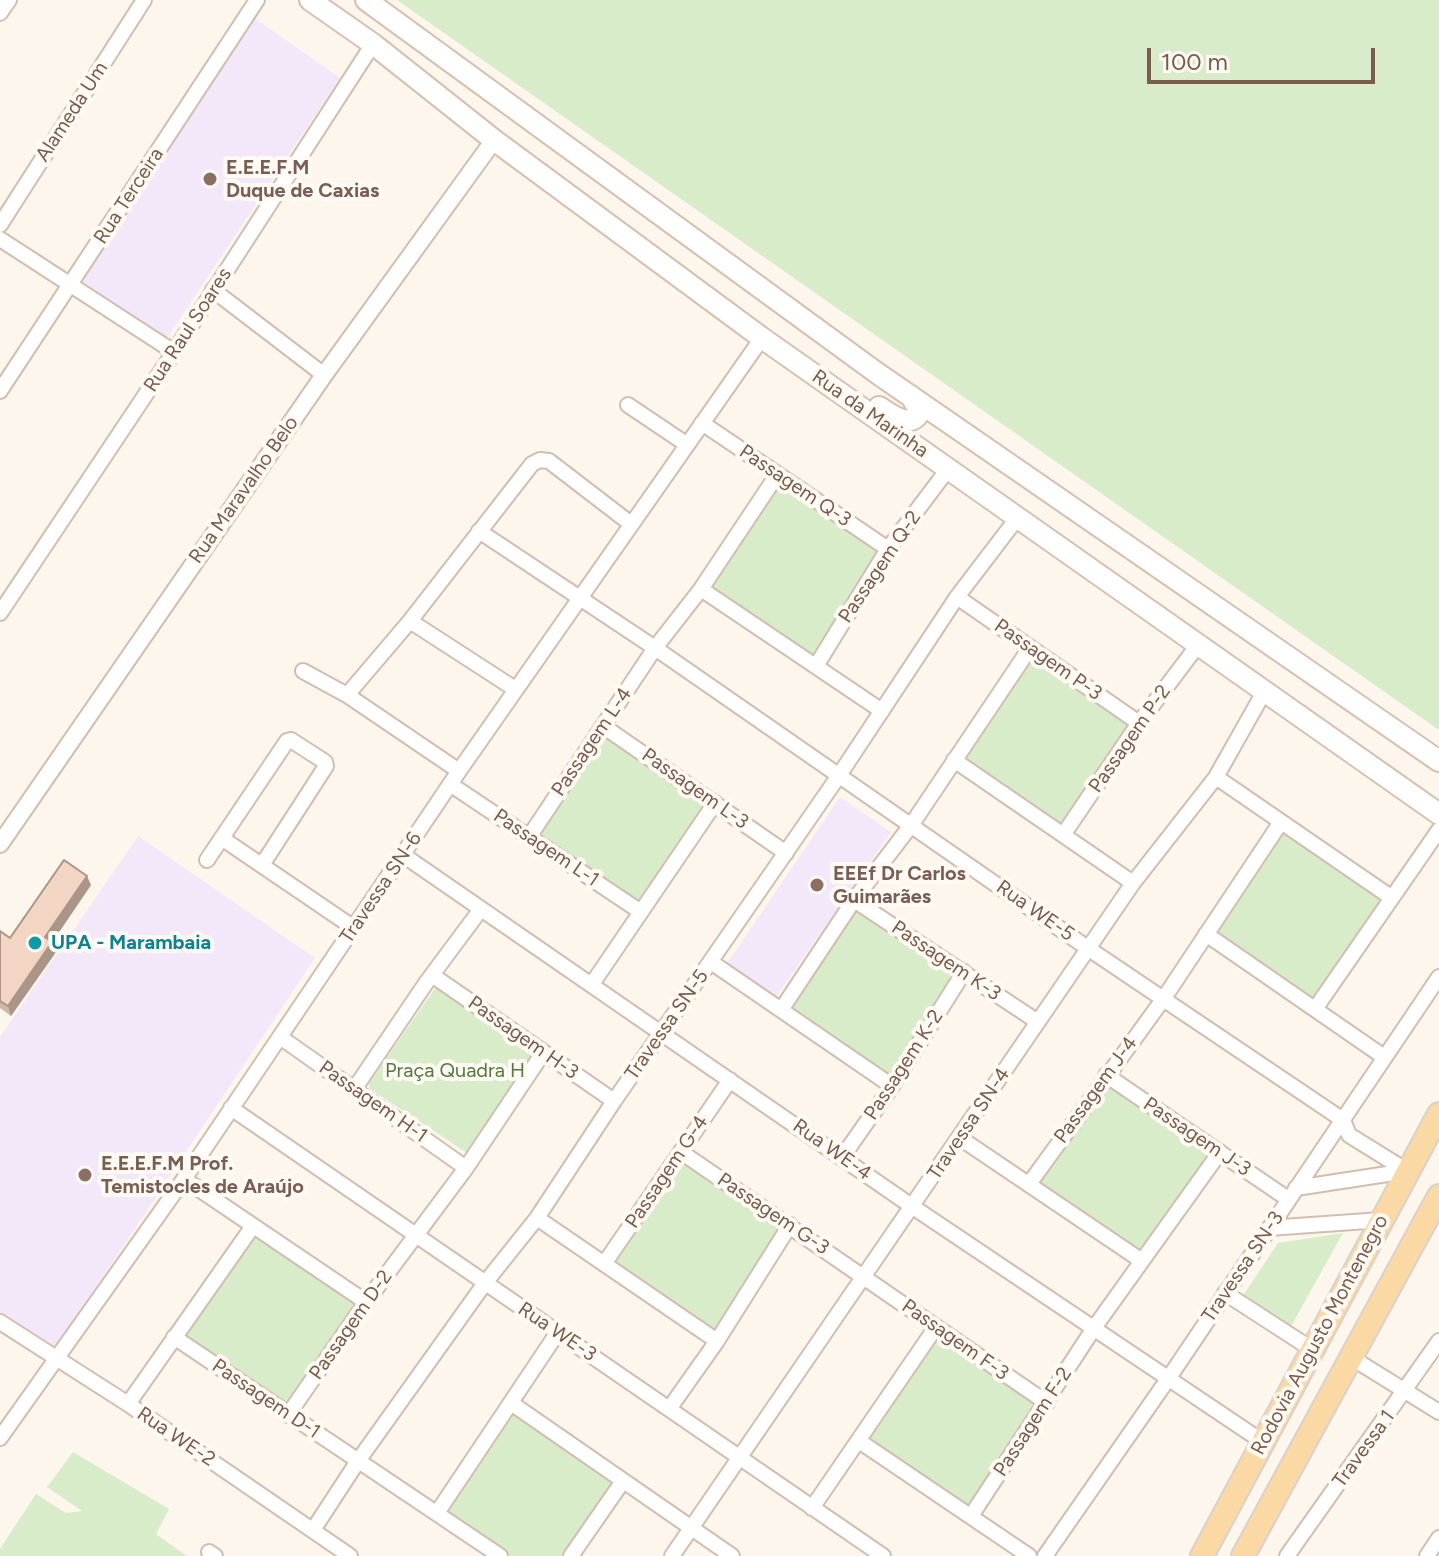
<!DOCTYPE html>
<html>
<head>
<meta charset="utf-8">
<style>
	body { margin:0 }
	#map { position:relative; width:1439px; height:1556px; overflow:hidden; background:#fdf6ec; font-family:Figtree,sans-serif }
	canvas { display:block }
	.scale { position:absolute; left:1147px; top:48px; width:228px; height:36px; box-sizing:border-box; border:4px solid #7a5c4d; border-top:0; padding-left:10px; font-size:24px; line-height:28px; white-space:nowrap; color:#7a5c4d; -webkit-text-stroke:6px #fffaf3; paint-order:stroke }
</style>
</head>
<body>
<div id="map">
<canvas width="1439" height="1556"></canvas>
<div class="scale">100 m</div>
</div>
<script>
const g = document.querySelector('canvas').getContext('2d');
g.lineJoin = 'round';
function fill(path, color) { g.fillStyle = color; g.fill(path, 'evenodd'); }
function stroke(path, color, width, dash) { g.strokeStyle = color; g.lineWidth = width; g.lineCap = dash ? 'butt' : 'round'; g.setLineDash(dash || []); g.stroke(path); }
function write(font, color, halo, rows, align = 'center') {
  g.font = font + ' Figtree,sans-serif'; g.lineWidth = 8; g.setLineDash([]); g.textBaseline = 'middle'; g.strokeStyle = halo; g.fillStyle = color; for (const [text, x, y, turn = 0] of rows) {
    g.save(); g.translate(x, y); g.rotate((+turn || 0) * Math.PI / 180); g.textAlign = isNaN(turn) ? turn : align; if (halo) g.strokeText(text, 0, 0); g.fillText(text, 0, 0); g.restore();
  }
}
fill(new Path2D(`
	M253 17 340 78 167 338 80 280Z
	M840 797 891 832 775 998 726 965Z
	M138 836 315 958 54 1350 0 1313V1037Z`), '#f3e8fa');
fill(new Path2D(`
	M397 0H1439V730Z
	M777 475 888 549 816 666 701 589Z
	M1030 648 1139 723 1063 835 954 760Z
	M603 726 715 803 641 912 529 837Z
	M1281 822 1392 898 1315 1009 1206 934Z
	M854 900 964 972 892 1086 781 1010Z
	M438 984 533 1053V1064L470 1155 369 1088V1083Z
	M1106 1075 1220 1152 1142 1261 1029 1184Z
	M681 1152 790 1225 717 1341 604 1264Z
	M253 1226 366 1302 288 1415 174 1337Z
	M1343 1233 1289 1330 1240 1300 1278 1243Z
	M936 1327 1047 1403 971 1516 859 1441Z
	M511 1403 623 1481 571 1556H500L437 1513Z
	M73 1452 169 1509 156 1534 187 1556H0V1549L36 1494 66 1513 82 1511 47 1487Z`), '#d8ecc9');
const minor = new Path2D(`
	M0 13 9 0
	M0 225 144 0
	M0 239 174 352
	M213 290 324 375
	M0 391 257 0
	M628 405 686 444
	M702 423 888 549
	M479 531 655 648 1089 949 1343 1120 1349 1135 1407 1171
	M701 589 882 711
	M957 597 1139 723
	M0 613 174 352 373 44
	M410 621 515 689
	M816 666 888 549 948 469
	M303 671 347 695 459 771
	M347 695 410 621 532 464 540 460 549 461 631 524
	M603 726 786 853
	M954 760 1133 883
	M1216 777 1392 898
	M450 784 641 912
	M1063 835 1139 723 1198 645
	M529 837 655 648 701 589 777 475
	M223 839 354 928
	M403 855 913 1207 1263 1442
	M207 860 287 741 291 740 325 762 326 766 262 865
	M854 900 1038 1022
	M1206 934 1384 1057
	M711 962 892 1086
	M432 975 614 1101
	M592 984 715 803
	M1315 1009 1439 830
	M781 1010 854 900 912 824 1030 648
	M280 1037 466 1168
	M1106 1075 1288 1199
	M355 1088 426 983 481 909
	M231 1108 883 1556
	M960 1138 1142 1261
	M681 1152 1047 1403
	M843 1156 892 1086 964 972
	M184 1179 366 1302
	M1029 1184 1164 998 1281 822
	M1296 1188 1407 1171
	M537 1218 717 1341
	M1269 1228 1381 1220
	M604 1264 730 1080
	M1225 1293 1313 1350
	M0 1322 128 1404 350 1556
	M174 1337 500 1556
	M1352 1358 1439 1412
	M511 1403 732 1556
	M128 1404 253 1226
	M669 1409 717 1341 790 1225
	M288 1415 366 1302 466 1168 543 1053
	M0 1438 184 1179 459 771 762 338
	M859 1441 1029 1556
	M812 1508 936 1327
	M437 1513 558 1332
	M971 1516 1094 1328 1220 1152
	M313 1530 358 1461 485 1283 537 1218 614 1101 840 774 957 597 1018 517
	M209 1552 215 1556
	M571 1556 623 1481
	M672 1556 1133 883 1216 777 1264 692
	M1045 1556 1168 1379 1439 977
	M1287 1556 1439 1341
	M1427 1556 1439 1538`);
const tertiary = new Path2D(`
	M0 844 324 375 494 140`);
const secondary = new Path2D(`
	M310 0 373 44 494 140 762 338 1439 814
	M366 0 877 373 1439 761
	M879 407C892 415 910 430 920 412L911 396`);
const primary = new Path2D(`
	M1202 1556 1439 1114
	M1243 1556 1439 1196`);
stroke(minor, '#d1beb0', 18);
stroke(tertiary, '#d1beb0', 20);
stroke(secondary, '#d6c0b0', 24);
stroke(primary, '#dad1cd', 26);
stroke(minor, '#fff', 14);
stroke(tertiary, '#fff', 16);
stroke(secondary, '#fff', 20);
stroke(primary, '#fbd9a5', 22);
fill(new Path2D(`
	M91 885 52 942 56 952 11 1016 0 1008V931L10 938Z`), '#d1b7a8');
fill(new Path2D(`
	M87 876 91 885 49 947 45 937Z
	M52 942 56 952 11 1016 8 1006Z`), '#aa9588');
const building = new Path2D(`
	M64 860 87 876 45 937 52 942 8 1006 0 1001V931L10 938Z`);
fill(building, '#f3d5c3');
stroke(building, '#aa9588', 2);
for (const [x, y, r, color] of [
	[210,179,8,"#8d6e63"],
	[817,885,8,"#8d6e63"],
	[35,943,8,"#0f9aa8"],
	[85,1175,8,"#8d6e63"]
]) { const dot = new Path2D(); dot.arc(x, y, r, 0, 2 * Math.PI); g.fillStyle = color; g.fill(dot); stroke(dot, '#fffaf3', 3); }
write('20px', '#7a5c4d', '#fffaf3', [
	["Alameda Um",72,112,-57],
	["Rua Terceira",129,196,-57],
	["Rua Raul Soares",188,330,-57],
	["Rua da Marinha",870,414,35],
	["Passagem Q-3",795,486,34],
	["Rua Maravalho Belo",244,490,-55],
	["Passagem Q-2",880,567,-56],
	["Passagem P-3",1048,660,35],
	["Passagem P-2",1130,739,-55],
	["Passagem L-4",592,742,-56],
	["Passagem L-3",695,789,35],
	["Passagem L-1",546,848,34],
	["Travessa SN-6",381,888,-56],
	["Rua WE-5",1035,911,35],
	["Passagem K-3",946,961,34],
	["Travessa SN-5",667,1025,-55],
	["Passagem H-3",523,1038,35],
	["Passagem K-2",904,1065,-57],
	["Passagem J-4",1096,1090,-54],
	["Passagem H-1",373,1102,35],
	["Travessa SN-4",969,1124,-56],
	["Passagem J-3",1197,1137,34],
	["Rua WE-4",832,1150,35],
	["Passagem G-4",667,1172,-56],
	["Passagem G-3",773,1214,34],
	["Travessa SN-3",1243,1267,-56],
	["Passagem D-2",351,1325,-55],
	["Rua WE-3",557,1332,34],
	["Rodovia Augusto Montenegro",1320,1335,-62],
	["Passagem F-3",955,1340,35],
	["Passagem D-1",266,1399,34],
	["Passagem F-2",1033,1422,-57],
	["Rua WE-2",176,1437,34],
	["Travessa 1",1364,1449,-54]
]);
write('bold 20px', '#785e54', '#fffaf3', [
	["E.E.E.F.M",226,168],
	["Duque de Caxias",226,191],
	["EEEf Dr Carlos",833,874],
	["Guimarães",833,897],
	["E.E.E.F.M Prof.",101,1164],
	["Temistocles de Araújo",101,1187]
], 'left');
write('bold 20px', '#0d838f', '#fffaf3', [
	["UPA - Marambaia",51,943]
], 'left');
write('20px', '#537a41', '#fffaf3', [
	["Praça Quadra H",455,1071]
]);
</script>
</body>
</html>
